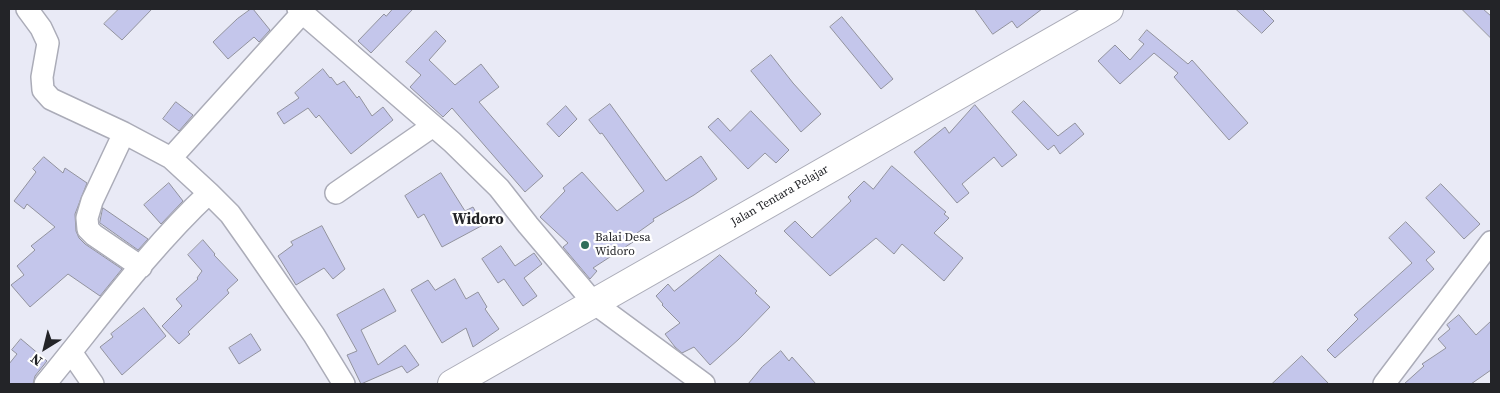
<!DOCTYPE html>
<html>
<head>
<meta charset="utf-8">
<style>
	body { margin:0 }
	#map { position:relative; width:1500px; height:393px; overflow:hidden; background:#e9eaf6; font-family:"Source Serif 4",serif }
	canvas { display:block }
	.frame { position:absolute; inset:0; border:10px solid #232428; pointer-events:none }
	.north { position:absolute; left:20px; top:323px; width:50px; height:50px; -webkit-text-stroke:4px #fff; paint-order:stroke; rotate:216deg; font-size:14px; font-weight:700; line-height:20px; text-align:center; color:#232428 }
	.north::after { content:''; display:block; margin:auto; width:18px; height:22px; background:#232428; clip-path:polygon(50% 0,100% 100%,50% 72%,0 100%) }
</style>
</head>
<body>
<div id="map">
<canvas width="1500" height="393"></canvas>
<div class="frame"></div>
<div class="north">N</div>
</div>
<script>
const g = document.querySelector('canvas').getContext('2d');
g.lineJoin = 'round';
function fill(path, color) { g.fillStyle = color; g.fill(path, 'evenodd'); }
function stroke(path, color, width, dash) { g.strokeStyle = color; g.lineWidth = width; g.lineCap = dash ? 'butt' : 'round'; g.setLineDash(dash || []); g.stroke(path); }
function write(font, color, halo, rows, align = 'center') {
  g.font = font + ' "Source Serif 4",serif'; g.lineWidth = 4.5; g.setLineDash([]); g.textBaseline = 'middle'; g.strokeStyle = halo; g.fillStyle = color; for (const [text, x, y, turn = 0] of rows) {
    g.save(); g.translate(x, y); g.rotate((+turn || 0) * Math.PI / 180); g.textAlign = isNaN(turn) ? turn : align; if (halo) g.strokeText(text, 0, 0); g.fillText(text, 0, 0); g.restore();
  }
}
const building = new Path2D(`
	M119 9H152L122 40 104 24Z
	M251 9H253L270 30 259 42 254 37 228 59 213 42 237 19Z
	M393 9H413L371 53 358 41 384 14 386 16Z
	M975 9H1042L1017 28 1012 21 993 34Z
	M1236 9H1262L1274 21 1262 33Z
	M1462 9H1483L1491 16V38Z
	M842 17 893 79 881 89 830 27Z
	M1147 30 1188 64 1192 60 1248 123 1229 140 1174 77 1178 73 1154 53 1120 84 1098 61 1115 45 1130 60 1144 44 1139 40Z
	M436 31 446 41 429 60 455 85 481 64 499 87 479 102 543 176 525 192 452 108 443 117 410 87 421 75 406 62Z
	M771 55 793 83 821 114 801 132 751 71Z
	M323 69 330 78 331 77 337 85 344 81 357 98 359 96 372 116 383 107 393 120 351 154 319 115 316 118 308 108 284 124 277 113 299 98 295 93Z
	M1024 101 1058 136 1075 123 1084 134 1060 154 1054 145 1048 150 1012 112Z
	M176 102 193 115 179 131 163 119Z
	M610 104 666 181 701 156 717 179 694 195 653 219 654 221 630 238 633 242 593 268 597 271 590 279 563 247 568 243 540 217 565 191 563 188 582 172 617 211 644 191 602 133 600 134 589 120Z
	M975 105 1017 155 1002 167 994 157 962 184 969 193 957 203 914 152 945 127 949 133Z
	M566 106 577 119 559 137 547 124Z
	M751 111 789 150 776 163 765 153 748 169 708 127 718 118 730 131Z
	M44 157 63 173 65 168 87 183 75 214 76 231 79 238 85 244 122 269 100 296 68 274 30 307 11 285 24 275 17 266 35 250 31 246 55 227 27 204 24 209 14 201 36 172 33 169Z
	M892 166 946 212 944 214 949 218 934 233 963 258 944 281 902 244 894 254 876 238 830 276 784 231 795 221 812 238 851 201 848 197 864 181 873 189Z
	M441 173 465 211 473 207 483 225 442 247 424 214 418 218 405 196Z
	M169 183 183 201 161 224 144 205Z
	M1441 184 1480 224 1464 239 1426 198Z
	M103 208 148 239 138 250 100 223Z
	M1406 222 1435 252 1426 260 1434 269 1335 358 1327 350 1358 319 1354 315 1412 263 1389 238Z
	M322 226 345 269 333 279 324 268 296 285 278 256 293 245 291 242Z
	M203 240 215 254 214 255 238 280 227 290 229 293 188 332 190 334 179 344 162 326 182 306 176 299 198 279 197 278 202 271 188 255Z
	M501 246 515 266 534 253 542 264 524 278 537 296 523 306 504 279 498 283 482 259Z
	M720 255 757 291 755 293 770 307 739 339 710 365 694 347 682 353 675 347 665 334 680 323 662 305 663 304 656 296 668 284 674 291Z
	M455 279 466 299 478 292 487 307 485 309 499 329 473 347 466 328 442 343 411 290 428 280 435 290Z
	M384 289 396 311 361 330 378 365 405 345 419 365 407 373 402 366 361 384 347 355 357 351 337 315Z
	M144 308 166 336 122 375 100 347 113 337 111 334Z
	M1459 315 1476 335 1491 321V370L1471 384H1404L1424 366 1422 364 1446 348 1438 339 1450 329 1447 325Z
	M251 334 261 350 239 364 229 348Z
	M21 339 47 361 35 376 33 384H9V364L17 354 12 350Z
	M781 351 789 361 792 357 816 384H748L762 367Z
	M1302 356 1329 384H1272Z`);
fill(building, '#c4c6eb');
stroke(building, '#91929d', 1);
const minor = new Path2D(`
	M27 9 41 28 48 43 42 77 43 90 51 99 124 133 171 158 209 193 230 214 254 248 314 335 344 384
	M298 9 452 142 499 188 528 225 594 303 704 384
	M124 133 92 201 87 218 88 229 94 235 141 267
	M171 158 303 12
	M336 193 433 126
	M71 352 93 384
	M45 384C97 321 149 249 209 193
	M1384 384 1491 242`);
const primary = new Path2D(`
	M452 384 1109 9`);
stroke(minor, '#abacb8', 24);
stroke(primary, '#abacb8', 30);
stroke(minor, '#fff', 21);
stroke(primary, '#fff', 28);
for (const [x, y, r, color] of [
	[585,245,5,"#306e5a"]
]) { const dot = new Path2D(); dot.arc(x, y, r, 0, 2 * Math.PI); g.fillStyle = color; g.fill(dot); stroke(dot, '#fff', 2); }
write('12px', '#232428', '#fff', [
	["Jalan Tentara Pelajar",780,196,-30]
]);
write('12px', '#232428', '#fff', [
	["Balai Desa",595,238],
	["Widoro",595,252]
], 'left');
write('bold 15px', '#232428', '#fff', [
	["Widoro",478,220]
]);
</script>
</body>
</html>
